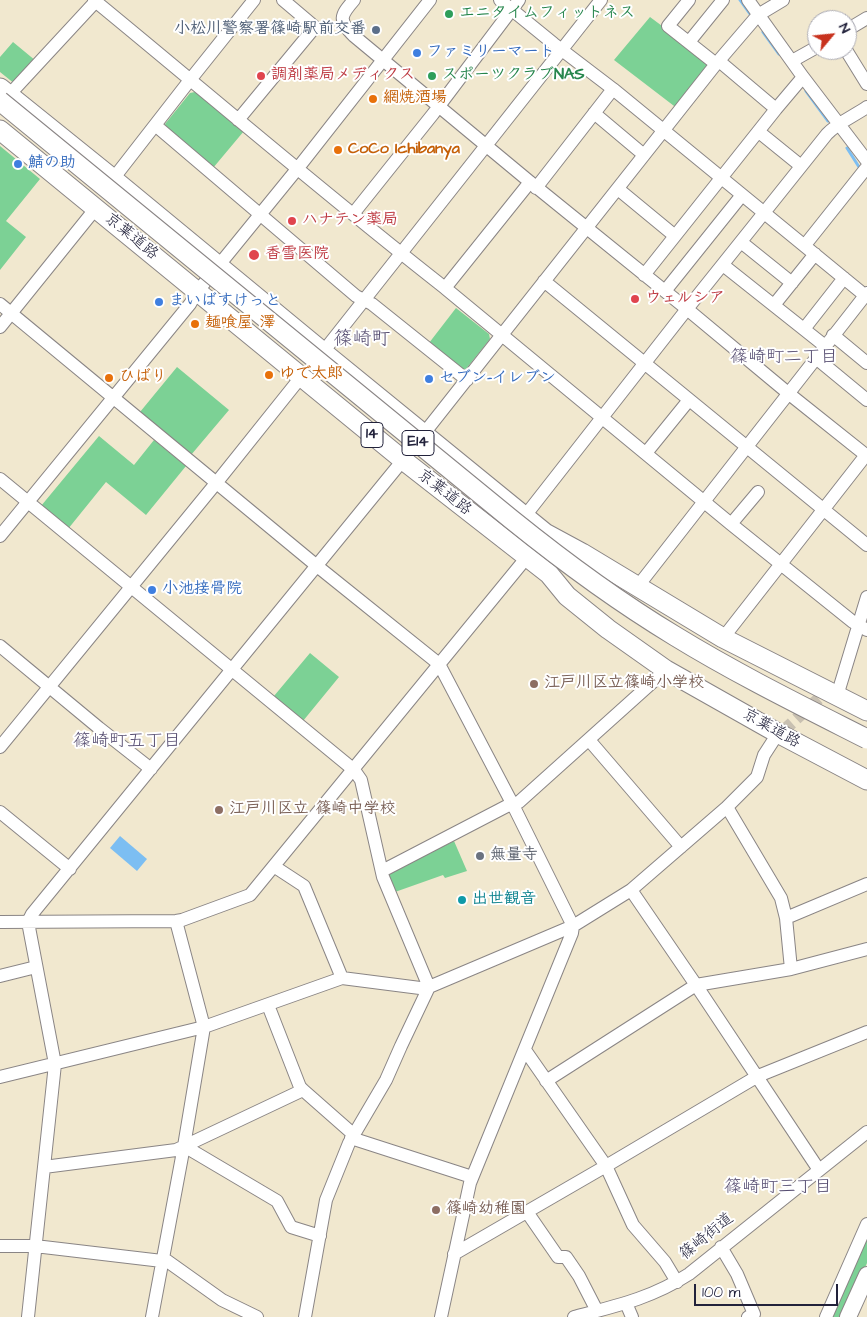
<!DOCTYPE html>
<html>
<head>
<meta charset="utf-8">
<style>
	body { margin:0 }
	#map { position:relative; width:867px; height:1317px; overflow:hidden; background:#f1e8cf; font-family:"Architects Daughter",sans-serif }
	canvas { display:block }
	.north { position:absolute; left:807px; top:10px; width:50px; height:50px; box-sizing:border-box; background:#fff; border:1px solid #a7a7b1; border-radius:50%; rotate:62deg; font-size:14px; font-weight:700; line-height:20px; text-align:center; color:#22223b }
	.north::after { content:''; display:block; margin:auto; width:18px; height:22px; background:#c8321e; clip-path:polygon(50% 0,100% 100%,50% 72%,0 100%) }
	.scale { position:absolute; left:694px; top:1284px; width:144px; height:22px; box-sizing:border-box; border:2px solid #22223b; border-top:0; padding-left:6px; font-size:15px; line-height:18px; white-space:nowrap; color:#22223b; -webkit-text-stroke:4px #fff; paint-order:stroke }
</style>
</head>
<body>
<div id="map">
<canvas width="867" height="1317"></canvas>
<div class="north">N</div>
<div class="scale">100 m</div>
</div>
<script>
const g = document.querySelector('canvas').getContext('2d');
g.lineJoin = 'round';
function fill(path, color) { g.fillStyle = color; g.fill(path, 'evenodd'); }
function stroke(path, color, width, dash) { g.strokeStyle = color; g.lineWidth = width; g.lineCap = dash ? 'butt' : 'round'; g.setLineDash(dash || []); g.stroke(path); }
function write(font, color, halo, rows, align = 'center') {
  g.font = font + ' "Architects Daughter","Klee One",sans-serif'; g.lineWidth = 4; g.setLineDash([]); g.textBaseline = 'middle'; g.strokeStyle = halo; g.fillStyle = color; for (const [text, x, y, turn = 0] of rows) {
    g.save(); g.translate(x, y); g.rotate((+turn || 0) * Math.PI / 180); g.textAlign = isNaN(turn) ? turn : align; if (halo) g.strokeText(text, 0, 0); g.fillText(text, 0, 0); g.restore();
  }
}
fill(new Path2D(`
	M650 17 713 64 678 109 614 60Z
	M13 42 36 61 15 84 0 72V57Z
	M195 92 244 131 213 168 166 128 165 124 190 93Z
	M0 146 40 179 6 221 26 237 0 270Z
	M456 308 489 334 490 339 466 369H461L429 343Z
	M177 367 229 410 191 455 140 412Z
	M99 436 134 465 154 440 186 466 146 515 106 482 68 529 41 506Z
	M310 653 339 677 303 721 274 696Z
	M454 841 467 871 445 878 443 875 395 892 387 874Z
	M867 1232V1263L843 1317H829Z`), '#7cd195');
fill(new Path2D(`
	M120 836 147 859 137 871 110 848Z`), '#7cbef2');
stroke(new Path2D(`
	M740 0 750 14
	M763 32 779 54
	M806 91 828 121
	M847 148 859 167`), '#7cbef2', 3);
stroke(new Path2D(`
	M783 731 825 693`), '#c8c0b1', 12, [12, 6]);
const minor = new Path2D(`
	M94 0C211 96 326 195 445 288L731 524 853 622 867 630
	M354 0C340 16 338 20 354 36L530 182 687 309 788 393 867 456
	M500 0 554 44 613 89 867 297
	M689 0 668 26 716 64
	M748 0 803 77 867 161
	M847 30 867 18
	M689 42 723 0
	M846 50 867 84
	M719 61 776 109
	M792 61 817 47
	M9 95 97 0
	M594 113 644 155
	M238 120 315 27 283 0
	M155 125 356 296 372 304 467 380
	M759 132 801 166
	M113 179 190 80 254 0
	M536 188 613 89
	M618 189 675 236
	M353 214 433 114 519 0
	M741 242 792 283
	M805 245 867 167
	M723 265 825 346
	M644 275 776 109 803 77
	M544 281 867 545
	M445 288 530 182
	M665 291 742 195
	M0 304 317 566 439 664 513 805 573 926 572 933 470 1183 441 1317
	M774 305 815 254
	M0 327 96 208
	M804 329 844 278
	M833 335 867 363
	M323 352 601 0
	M816 358 867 400
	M646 453 689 400
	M0 479 354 770 361 780 383 877 429 987 401 1046 386 1080 349 1143 326 1200 305 1317
	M525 516 687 309 827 134C837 123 854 116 867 107
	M731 524 758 492
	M0 536 190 304 197 292 298 168 430 0
	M638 586 867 293
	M723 638 866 455
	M0 646 99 728 151 769
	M837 696 867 597
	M589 740 681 847
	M0 747 217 482 301 377
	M727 807 781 898 786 918 791 969
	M0 812 70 869
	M275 867 304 886 342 978 420 988 429 987 573 926 631 890 727 807 757 777 764 755 775 738 783 731
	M382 871 507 806 519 802 666 670
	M631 890 696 985 819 1170
	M786 918 867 884
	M0 922 176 921 182 920 250 895 527 557
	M0 976 36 967
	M268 1005 300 1087 303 1090 353 1134
	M525 1050 606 1166 633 1225 665 1262 677 1282
	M0 1077 204 1027 342 978
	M546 1081 696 985 791 969 867 949
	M351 1138 472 1177
	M184 1146 277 1201 291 1227 320 1236
	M44 1167 176 1150 303 1090
	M527 1212 558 1257H566L579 1276 597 1311
	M0 1246H35L162 1261
	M721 1247 737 1274 754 1314 748 1317
	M454 1254 606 1166 758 1076 867 1032
	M163 1258 222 1300 257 1317
	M626 1303 632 1317
	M28 1317 55 1064 28 922 32 914 403 460 716 64 758 15 783 0
	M152 1317 184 1146 204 1027 176 921
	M574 1317C616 1306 652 1298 689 1274L867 1132
	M826 1317 867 1224`);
const major = new Path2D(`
	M848 1317 867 1275`);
const highway = new Path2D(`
	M0 88 113 179 323 352 545 533 582 553 723 638 867 711
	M0 130 403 460 549 574 567 596 608 629 666 670 774 731 867 780`);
stroke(minor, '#8a8585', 14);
stroke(major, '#8a8585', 18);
stroke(highway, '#8a8585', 21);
stroke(minor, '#fff', 12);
stroke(major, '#fff', 16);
stroke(highway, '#fff', 19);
const highwayBridge = new Path2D(`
	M0 101 511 519C563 561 617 601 675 636 737 674 802 706 867 739`);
stroke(highwayBridge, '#8a8585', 21, []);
stroke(highwayBridge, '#fff', 19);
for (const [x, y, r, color] of [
	[449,14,5,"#2e9e5b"],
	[376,30,5,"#5c6f8a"],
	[417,53,5,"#3f7fe0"],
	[261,76,5,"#e0444e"],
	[432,76,5,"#2e9e5b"],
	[373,99,5,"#e8710a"],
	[338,150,5,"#e8710a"],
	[18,164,5,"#3f7fe0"],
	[292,221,5,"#e0444e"],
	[254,255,6,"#e0444e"],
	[635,299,5,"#e0444e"],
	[159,302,5,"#3f7fe0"],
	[195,324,5,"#e8710a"],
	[269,375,5,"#e8710a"],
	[109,378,5,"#e8710a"],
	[429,379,5,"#3f7fe0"],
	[152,590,5,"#3f7fe0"],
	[534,684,5,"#8d6e63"],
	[219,810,5,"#8d6e63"],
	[480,856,5,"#6b7280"],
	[462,900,5,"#0f9aa8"],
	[436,1210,5,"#8d6e63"]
]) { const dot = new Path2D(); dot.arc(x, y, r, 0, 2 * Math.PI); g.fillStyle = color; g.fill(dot); stroke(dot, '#fff', 2); }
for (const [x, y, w] of [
	[372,435,22],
	[418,443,32]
]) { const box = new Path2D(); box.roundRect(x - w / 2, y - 12.5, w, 25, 4); g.fillStyle = '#fff'; g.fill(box); stroke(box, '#22223b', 1); }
write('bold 15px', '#22223b', null, [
	["14",372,435],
	["E14",418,443]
]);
write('bold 16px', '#27864d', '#fff', [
	["エニタイムフィットネス",459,14],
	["スポーツクラブNAS",442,76]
], 'left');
write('bold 16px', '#4e5e75', '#fff', [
	["小松川警察署篠崎駅前交番",366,30]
], 'right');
write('bold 16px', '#366cbe', '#fff', [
	["ファミリーマート",427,53],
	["鯖の助",28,164],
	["まいばすけっと",169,302],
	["セブン-イレブン",439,379],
	["小池接骨院",162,590]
], 'left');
write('bold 16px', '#be3a42', '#fff', [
	["調剤薬局メディクス",271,76],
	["ハナテン薬局",302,221],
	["香雪医院",265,255],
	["ウェルシア",645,299]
], 'left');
write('bold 16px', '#c56008', '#fff', [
	["網焼酒場",383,99],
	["CoCo Ichibanya",348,150],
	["麺喰屋 澤",205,324],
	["ゆで太郎",279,375],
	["ひばり",119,378]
], 'left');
write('16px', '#22223b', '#fff', [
	["京葉道路",131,237,39],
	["京葉道路",444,493,38],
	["京葉道路",771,729,29],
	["篠崎街道",707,1237,-39]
]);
write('bold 16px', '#785e54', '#fff', [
	["江戸川区立篠崎小学校",544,684],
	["江戸川区立 篠崎中学校",229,810],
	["篠崎幼稚園",446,1210]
], 'left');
write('bold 16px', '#5b616d', '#fff', [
	["無量寺",490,856]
], 'left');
write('bold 16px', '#0d838f', '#fff', [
	["出世観音",472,900]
], 'left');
write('18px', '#564d71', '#fff', [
	["篠崎町二丁目",784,358],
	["篠崎町五丁目",127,742],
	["篠崎町三丁目",778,1188]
]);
write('19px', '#564d71', '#fff', [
	["篠崎町",362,340]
]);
</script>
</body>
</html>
